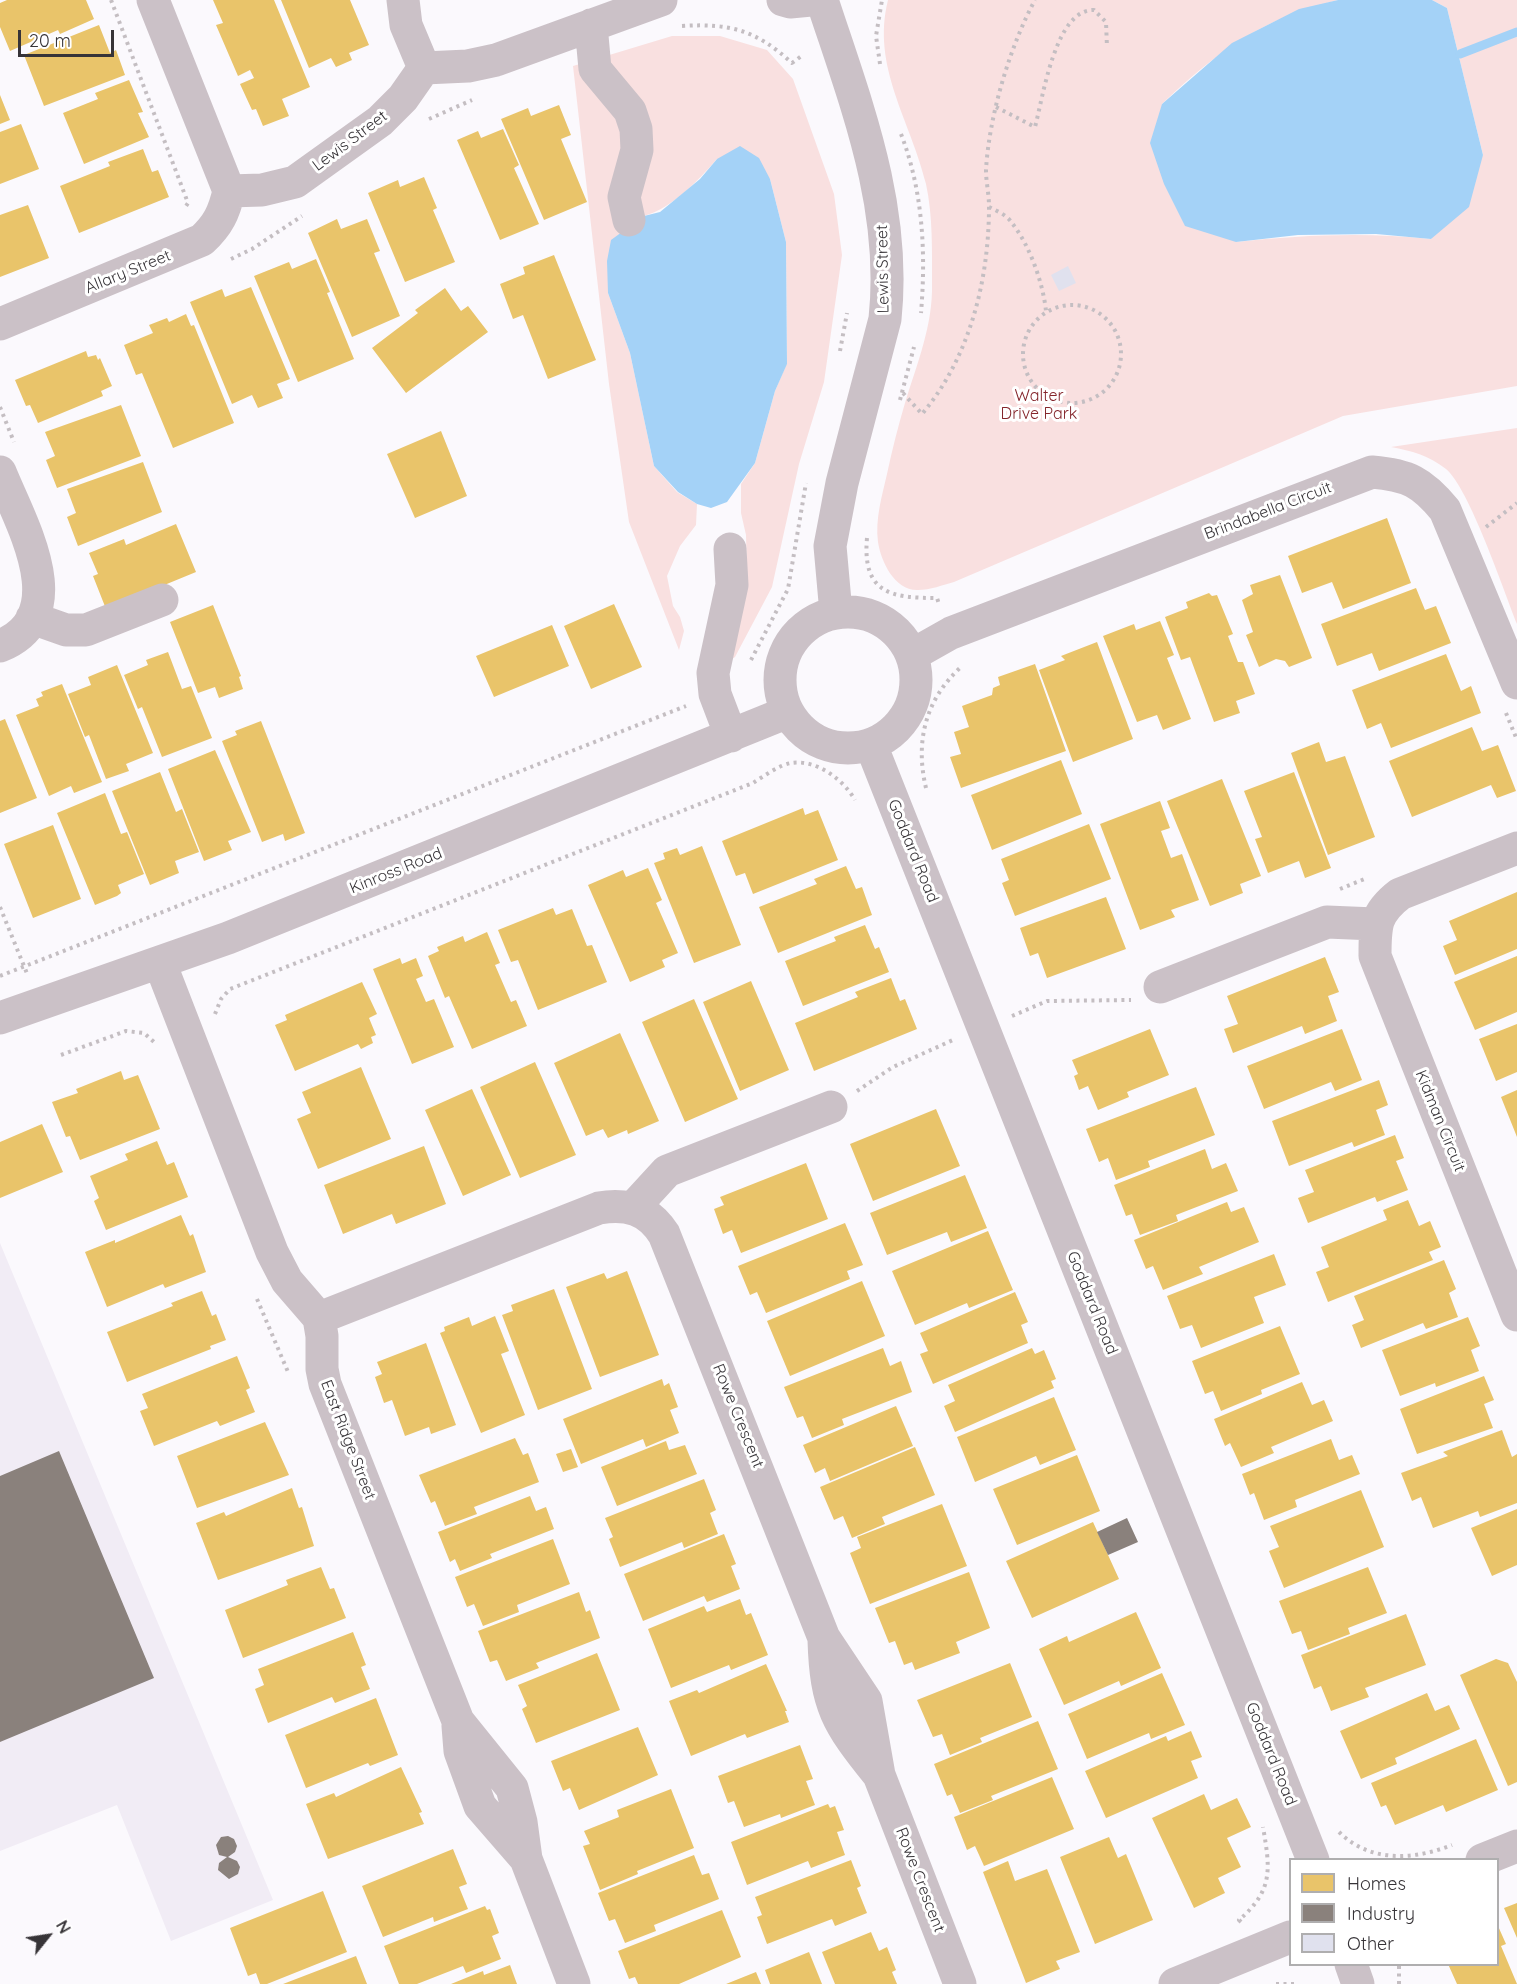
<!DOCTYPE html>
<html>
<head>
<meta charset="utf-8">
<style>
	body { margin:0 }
	#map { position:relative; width:1517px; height:1984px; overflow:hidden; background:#fbf9fd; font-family:Quicksand,sans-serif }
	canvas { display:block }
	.legend { position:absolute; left:1289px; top:1858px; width:210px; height:108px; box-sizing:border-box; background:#fff; border:2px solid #afaeaf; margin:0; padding:8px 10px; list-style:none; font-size:18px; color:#373438 }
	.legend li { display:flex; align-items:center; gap:12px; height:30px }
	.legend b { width:30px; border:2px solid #afaeaf }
	.north { position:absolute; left:18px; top:1906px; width:60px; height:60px; -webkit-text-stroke:4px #fff; paint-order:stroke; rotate:60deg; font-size:16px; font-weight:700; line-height:24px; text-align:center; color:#373438 }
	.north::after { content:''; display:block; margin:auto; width:21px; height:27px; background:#373438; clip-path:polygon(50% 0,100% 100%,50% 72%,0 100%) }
	.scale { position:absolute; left:18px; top:30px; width:96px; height:27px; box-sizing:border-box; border:3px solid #373438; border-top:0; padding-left:8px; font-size:18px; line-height:21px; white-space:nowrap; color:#373438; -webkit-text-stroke:4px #fff; paint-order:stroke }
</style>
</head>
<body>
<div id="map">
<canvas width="1517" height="1984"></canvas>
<ul class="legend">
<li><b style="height:16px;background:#e9c46a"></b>Homes</li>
<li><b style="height:16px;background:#8a817c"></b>Industry</li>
<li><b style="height:16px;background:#e0e1ee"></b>Other</li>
</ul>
<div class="north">N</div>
<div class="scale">20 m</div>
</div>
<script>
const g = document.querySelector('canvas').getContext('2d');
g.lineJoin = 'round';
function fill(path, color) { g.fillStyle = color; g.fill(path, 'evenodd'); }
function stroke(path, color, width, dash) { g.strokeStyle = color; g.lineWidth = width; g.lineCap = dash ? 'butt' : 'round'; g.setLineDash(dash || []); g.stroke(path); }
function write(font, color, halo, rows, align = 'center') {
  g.font = font + ' Quicksand,sans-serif'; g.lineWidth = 6; g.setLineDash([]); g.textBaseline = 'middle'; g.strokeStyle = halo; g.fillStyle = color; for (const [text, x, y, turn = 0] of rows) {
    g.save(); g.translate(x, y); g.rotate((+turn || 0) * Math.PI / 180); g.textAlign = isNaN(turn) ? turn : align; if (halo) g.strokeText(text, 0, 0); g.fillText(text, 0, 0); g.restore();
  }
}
fill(new Path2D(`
	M0 1243 273 1900 171 1941 117 1805 0 1851Z`), '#f1ecf5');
fill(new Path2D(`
	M888 0H1338C1261 19 1218 51 1162 104L1236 242C1302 235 1365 232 1431 239L1483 155 1447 8 1432 0H1517V386L1343 416 954 582C943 585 930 590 918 590 895 591 881 562 878 542 875 519 882 496 887 474 892 450 898 427 905 403 917 364 933 325 932 284 932 252 933 216 926 184 911 121 871 67 888 0Z
	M672 36H720L767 50 793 79 834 194 842 255 824 382 799 464 772 587 735 657 725 664 747 580 746 535 741 513V484L755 463 775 391 787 363 786 242 770 179 717 159C697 182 672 208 644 216L608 293 630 353 654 466 677 492 697 504 696 525 680 546 667 576 673 606 680 617 684 631 679 650 629 522 609 384 573 66Z
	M1517 428V624C1504 591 1469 488 1446 469 1428 455 1412 451 1391 447Z`), '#f9e0e0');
fill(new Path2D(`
	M1338 0H1432L1447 8 1483 155 1469 207 1431 239 1376 234 1298 235 1236 242 1185 226 1164 184 1150 143 1162 104 1232 43 1299 9Z
	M740 146 759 158 770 179 786 242 787 364 775 391 755 463 727 502 711 508 697 504 678 492 654 466 630 353 608 293 607 261 611 240 644 216 660 212 700 179 717 159Z`), '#a4d2f7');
fill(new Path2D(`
	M7 0H86L94 19 60 34 58 30 10 51 0 27V3Z
	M213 0H274L310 87 282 99 289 116 263 126 256 109 252 110 240 84 254 78 250 70 238 76 216 25 223 23Z
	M281 0H350L369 45 349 53 352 60 336 67 331 58 309 68Z
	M99 25 110 53 116 50 125 75 44 106 24 55Z
	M129 80 143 112 138 113 149 137 84 164 63 113 98 99 95 93Z
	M0 95 10 120 0 124Z
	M559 105 571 135 561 139 587 202 544 220 501 119 528 108 531 116Z
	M21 124 39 169 0 184V132Z
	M503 129 519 165 514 168 539 224 500 240 457 140 478 131 481 138Z
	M143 149 152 172 158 170 169 197 79 233 60 186 110 166 108 162Z
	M424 177 437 208 433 210 455 262 405 282 368 193 398 180 400 187Z
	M28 205 49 258 0 277V215Z
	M337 219 341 229 367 219 380 251 374 253 400 316 352 337 308 233Z
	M554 255 596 360 548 379 523 315 513 319 500 284 525 274 523 267Z
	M316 259 330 292 327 293 354 359 298 382 254 276 289 262 292 269Z
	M251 287 290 379 277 384 283 398 258 408 252 395 232 404 190 302 222 289 225 297Z
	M445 288 461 311 468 306 488 332 406 393 372 348 418 313 415 310Z
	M186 314 191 326 194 325 234 423 173 448 142 373 136 375 124 345 153 333 149 325 167 318 169 322Z
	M86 351 88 357 96 355 98 360 100 358 112 386 101 391 103 396 38 423 30 405 26 406 15 380Z
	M121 405 141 456 57 488 46 460 55 456 45 432Z
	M441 431 467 496 415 518 387 454Z
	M143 462 162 512 78 546 67 517 76 513 67 489Z
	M1387 518 1411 583 1343 609 1332 582 1302 593 1288 556Z
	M176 524 196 572 106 609 93 576 98 574 89 553 124 539 126 545Z
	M1280 575 1312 658 1289 667 1285 661 1276 659 1259 667 1246 635 1253 632 1242 600 1253 594 1250 585Z
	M1416 588 1425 610 1436 606 1451 643 1379 671 1372 653 1337 666 1321 624Z
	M1209 593 1212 596 1217 595 1233 634 1228 636 1238 662H1243L1255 694 1236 701 1240 713 1214 722 1190 657 1181 660 1165 617 1188 608 1186 602Z
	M614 604 642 667 591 689 564 626Z
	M213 605 241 676 239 677 243 689 219 698 215 687 198 693 170 622Z
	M1160 621 1174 655 1167 658 1191 719 1163 730 1157 715 1137 722 1103 636 1134 624 1136 630Z
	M552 625 569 666 494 697 476 656Z
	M1097 642 1133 739 1073 762 1039 670 1065 660 1061 656Z
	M168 652 182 689 191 686 212 738 162 757 142 707 138 709 124 675 148 665 146 660Z
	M1446 654 1461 691 1471 686 1481 713 1391 748 1381 723 1367 729 1352 690Z
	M1035 664 1066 751 961 788 950 757 961 754 954 732 969 727 962 706 992 695 993 688 1000 685 998 677Z
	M117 665 153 753 126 764 129 771 106 779 89 735 85 737 68 694 91 685 88 677Z
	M62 684 102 782 74 793 71 786 49 796 16 715 39 706 36 699 43 696 41 692Z
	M5 719 37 798 0 813V721Z
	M261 721 305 833 285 841 283 834 262 842 222 741 237 735 235 731Z
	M1472 727 1482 751 1498 745 1516 791 1497 798 1491 785 1412 817 1389 761Z
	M1319 742 1326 762 1345 756 1375 837 1328 855 1291 753Z
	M215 750 251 832 228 841 232 850 204 861 168 769Z
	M1061 760 1082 814 992 850 971 795Z
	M160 772 176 812 182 809 199 852 175 861 179 873 150 885 112 791Z
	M1294 772 1331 868 1305 878 1299 861 1268 873 1255 839 1262 837 1244 791Z
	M1222 779 1261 876 1240 884 1243 893 1210 906 1167 801Z
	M105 793 121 834 127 832 144 874 118 885 121 893 117 896 95 905 57 813Z
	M1160 801 1170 828 1161 831 1171 858 1182 854 1199 900 1171 910 1175 917 1140 930 1100 824Z
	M803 808 805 815 818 810 838 860 753 894 745 873 736 876 722 841Z
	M1089 824 1111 879 1015 916 1002 883 1009 880 1001 859Z
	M53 825 81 899 33 918 4 844Z
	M702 846 741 945 694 963 654 863 665 859 663 853 677 848 680 855Z
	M846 866 856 889 862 887 872 915 778 953 759 907 817 884 814 879Z
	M648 868 662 900 656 903 678 953 662 960 665 967 630 982 588 885 623 870 626 877Z
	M1517 892V949L1455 975 1443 946 1457 940 1449 921Z
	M1106 897 1126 949 1047 978 1038 953 1030 956 1020 928Z
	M553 908 556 915 572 909 587 946 592 945 607 982 538 1010 518 960 511 962 498 930Z
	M865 925 875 949 879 947 889 972 803 1006 785 961 836 941 834 937Z
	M487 932 500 963 495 965 511 1002 516 1000 527 1026 472 1049 449 996 445 998 428 956 439 951 437 947 463 936 465 942Z
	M1517 956V1012L1475 1030 1454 982Z
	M1325 957 1339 992 1328 996 1337 1021 1305 1034 1302 1026 1233 1053 1224 1029 1238 1024 1227 996Z
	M400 958 402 964 416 958 423 976 416 979 426 1002 434 999 454 1047 412 1064 373 969Z
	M891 978 900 1001 905 999 917 1029 814 1071 795 1023 858 997 855 992Z
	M751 981 789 1070 740 1091 703 1002Z
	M362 982 377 1014 369 1018 376 1035 371 1037 373 1043 361 1049 358 1044 295 1071 275 1025 287 1020 285 1015Z
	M694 999 738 1099 685 1122 642 1022Z
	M1517 1024V1072L1496 1081 1479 1039Z
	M1150 1029 1169 1075 1127 1092 1129 1097 1098 1110 1088 1086 1079 1090 1074 1076 1078 1074 1072 1060Z
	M1342 1029 1362 1080 1335 1091 1331 1082 1264 1109 1247 1066Z
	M620 1033 659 1121 628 1134 627 1130 608 1138 603 1129 586 1136 554 1063Z
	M535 1062 576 1155 520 1178 480 1087Z
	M361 1067 391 1139 318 1169 297 1119 311 1113 302 1092Z
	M121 1071 124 1080 138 1075 160 1129 80 1160 70 1136 66 1137 52 1102 78 1093 76 1089Z
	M1379 1080 1388 1105 1376 1110 1385 1135 1354 1147 1352 1142 1289 1166 1272 1121Z
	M1196 1087 1215 1135 1148 1161 1150 1167 1116 1180 1108 1158 1099 1162 1086 1129Z
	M472 1089 511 1175 463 1196 425 1110Z
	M1517 1090V1137L1501 1097Z
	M936 1109 960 1166 873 1201 850 1144Z
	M42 1124 63 1172 0 1198V1142Z
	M1395 1135 1404 1158 1396 1161 1408 1190 1377 1202 1375 1197 1308 1223 1298 1198 1314 1192 1305 1170Z
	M157 1141 167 1165 174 1162 188 1197 106 1230 94 1201 99 1198 90 1176 128 1160 125 1154Z
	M424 1146 446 1204 396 1224 392 1214 343 1234 324 1185Z
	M1205 1149 1212 1169 1226 1163 1238 1191 1176 1215 1178 1221 1140 1235 1132 1214 1126 1216 1114 1185Z
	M806 1163 828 1219 741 1253 732 1230 723 1234 714 1209 724 1205 720 1197Z
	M965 1175 987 1228 951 1242 947 1232 887 1255 870 1213Z
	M1408 1200 1419 1226 1430 1221 1441 1247 1429 1252 1433 1260 1328 1302 1316 1272 1329 1267 1321 1247 1387 1220 1383 1210Z
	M1227 1202 1231 1212 1244 1207 1259 1242 1199 1267 1203 1274 1163 1290 1153 1266 1146 1269 1134 1240Z
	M181 1215 190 1236 193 1234 206 1272 165 1288 163 1284 107 1307 85 1252 115 1240V1243Z
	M845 1223 863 1265 847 1271 850 1279 766 1313 757 1292 750 1295 738 1266Z
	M988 1231 1013 1290 969 1308 967 1303 915 1325 892 1271Z
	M1274 1254 1286 1285 1254 1297 1264 1323 1201 1348 1192 1325 1180 1329 1167 1296Z
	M1444 1260 1456 1289 1449 1293 1458 1317 1426 1329 1423 1323 1361 1348 1352 1325 1364 1320 1354 1296Z
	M627 1271 659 1355 600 1377 566 1287 604 1273 607 1279Z
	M862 1281 885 1336 790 1376 767 1321Z
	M554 1289 592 1389 538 1410 502 1315 513 1311 511 1305Z
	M202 1291 212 1316 216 1314 226 1340 210 1346 211 1349 127 1382 107 1332 173 1306 171 1303Z
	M1015 1292 1028 1322 1021 1325 1028 1343 933 1384 920 1354 928 1351 920 1333Z
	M495 1316 509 1351 501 1354 525 1415 481 1433 440 1333 445 1331 444 1327 469 1317 472 1326Z
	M1468 1317 1480 1346 1471 1350 1479 1371 1436 1387 1435 1383 1400 1396 1382 1350Z
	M1280 1326 1300 1374 1261 1390 1262 1394 1221 1411 1213 1391 1205 1394 1192 1361Z
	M426 1343 456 1425 431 1434 429 1427 405 1436 392 1400 384 1403 375 1377 382 1374 377 1362Z
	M883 1348 890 1366 901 1361 912 1392 842 1419 844 1425 812 1438 803 1416 797 1418 784 1387Z
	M1032 1348 1035 1354 1044 1350 1056 1379 1051 1381 1054 1388 955 1432 944 1406 955 1401 948 1385Z
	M237 1356 250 1388 246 1390 255 1412 220 1426 217 1421 154 1446 140 1411 148 1408 142 1394Z
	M1484 1376 1494 1400 1484 1404 1493 1428 1417 1454 1400 1409Z
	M662 1379 664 1386 669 1383 678 1407 670 1410 679 1433 646 1447 643 1439 581 1464 563 1419Z
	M1302 1382 1312 1405 1324 1400 1333 1421 1271 1447 1274 1453 1241 1467 1230 1443 1225 1446 1214 1419Z
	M1054 1397 1076 1450 1040 1465 1036 1456 975 1482 957 1437Z
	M896 1406 913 1446 830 1481 825 1468 815 1473 803 1445Z
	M265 1422 289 1475 197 1508 177 1456Z
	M1502 1430 1512 1457 1517 1454V1503L1480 1517 1478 1511 1433 1528 1421 1497 1412 1501 1401 1473 1448 1456 1443 1452Z
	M515 1438 523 1455 528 1453 539 1482 474 1507 477 1514 445 1526 435 1501 431 1503 419 1475Z
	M1331 1439 1339 1460 1352 1455 1360 1474 1295 1500 1297 1507 1264 1520 1254 1493 1250 1495 1242 1474Z
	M666 1441 669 1450 685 1445 697 1474 617 1506 601 1467Z
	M915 1447 935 1495 882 1517 885 1524 852 1538 843 1516 834 1520 820 1487Z
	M571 1449 578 1467 563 1472 556 1454Z
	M1077 1455 1100 1511 1017 1545 993 1489Z
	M704 1479 716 1510 710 1513 718 1534 684 1548 682 1542 620 1567 609 1539 613 1537 605 1518Z
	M292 1488 299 1508 302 1507 314 1546 218 1580 196 1523 224 1512 226 1516Z
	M1361 1490 1384 1547 1284 1588 1269 1551 1279 1547 1270 1526Z
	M530 1496 536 1511 546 1507 554 1529 490 1554 492 1558 460 1571 455 1559 450 1562 438 1532Z
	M942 1504 967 1566 870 1604 850 1553 861 1548 857 1537Z
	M1517 1509V1565L1492 1576 1471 1528Z
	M1093 1522 1119 1579 1032 1618 1006 1561Z
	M724 1534 736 1564 731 1566 740 1589 707 1602 704 1596 643 1621 624 1574Z
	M553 1539 570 1584 517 1605 519 1612 483 1626 474 1604 467 1607 455 1577Z
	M321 1567 330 1589 334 1588 346 1618 243 1658 225 1610 288 1585 286 1580Z
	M1368 1567 1387 1613 1348 1628 1350 1634 1308 1650 1301 1631 1292 1634 1279 1601Z
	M969 1572 990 1628 956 1642 960 1653 915 1670 912 1662 904 1665 895 1641 889 1643 875 1608Z
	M579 1592 586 1612 590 1610 600 1638 536 1663 539 1668 506 1681 497 1660 490 1662 478 1631Z
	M740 1599 746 1615 751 1613 768 1655 731 1670 729 1665 671 1688 648 1629 704 1606 707 1612Z
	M1136 1612 1161 1668 1121 1686 1119 1681 1064 1705 1039 1649 1067 1636 1069 1642Z
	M1406 1614 1426 1665 1365 1688 1369 1697 1331 1711 1321 1686 1314 1689 1301 1655Z
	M353 1632 366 1665 361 1667 370 1689 335 1703 332 1697 268 1723 255 1689 264 1685 258 1669Z
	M597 1653 620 1710 536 1743 522 1709 527 1706 518 1685Z
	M1496 1659 1508 1663 1517 1682V1782L1508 1786 1460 1675Z
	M1010 1663 1032 1717 980 1738 982 1742 950 1755 942 1734 933 1737 917 1700Z
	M766 1664 787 1711H785L789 1722 747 1738 745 1734 691 1756 669 1701 697 1690 699 1693Z
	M1162 1673 1185 1725 1151 1739 1149 1733 1087 1759 1068 1714Z
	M1427 1693 1435 1711 1449 1705 1460 1729 1395 1758 1397 1764 1361 1779 1340 1731Z
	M376 1698 398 1755 370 1766 368 1763 306 1788 285 1735Z
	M1038 1721 1058 1769 991 1796 993 1800 960 1813 952 1794 947 1796 934 1764Z
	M638 1727 658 1775 579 1810 570 1788 563 1791 551 1761Z
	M1191 1731 1202 1757 1191 1761 1198 1778 1106 1818 1085 1771 1166 1736 1168 1741Z
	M1476 1739 1498 1790 1446 1812 1443 1805 1395 1825 1386 1805 1381 1807 1371 1783Z
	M800 1745 813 1779 806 1781 815 1805 781 1818 780 1814 744 1827 734 1801 728 1803 718 1776Z
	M401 1767 422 1812 419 1813 424 1824 328 1859 306 1804 334 1793 336 1797Z
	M1052 1777 1074 1829 984 1866 975 1846 967 1850 954 1817Z
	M671 1789 694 1848 637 1871 638 1874 600 1890 583 1846 590 1844 584 1831 619 1817 617 1810Z
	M1204 1794 1211 1810 1237 1798 1251 1827 1227 1838 1241 1867 1218 1878 1225 1893 1194 1908 1152 1818Z
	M828 1804 830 1808 835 1806 844 1830 837 1832 845 1855 811 1868 808 1861 747 1885 731 1842Z
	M1109 1837 1118 1858 1126 1854 1153 1920 1095 1944 1060 1857Z
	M453 1849 467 1884 459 1887 468 1909 434 1922 433 1917 383 1937 362 1886Z
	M694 1855 702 1875 709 1873 719 1899 654 1925 656 1931 625 1943 615 1919 609 1921 598 1893Z
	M851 1860 861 1886 857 1888 867 1913 835 1926 832 1919 767 1944 757 1917 762 1915 755 1897Z
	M1008 1861 1015 1881 1047 1869 1080 1952 1056 1961 1060 1969 1026 1983 983 1872Z
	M323 1891 347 1952 267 1984H260L256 1973 248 1976 230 1928Z
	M1517 1903V1938L1504 1908Z
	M485 1906 487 1910 490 1909 499 1933 492 1936 501 1959 466 1973 463 1966 417 1984H399L384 1946Z
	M722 1910 741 1957 679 1984H638L635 1977 629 1979 618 1951Z
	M1498 1926 1506 1944 1501 1946 1517 1984H1457L1448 1964H1498Z
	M871 1932 879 1951 887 1947 896 1970 892 1972 897 1984H835L822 1952Z
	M809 1952 822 1984H770L765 1970Z
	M356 1956 367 1984H283Z
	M510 1965 517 1984H451L483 1971 484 1975Z
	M756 1972 761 1984H726Z`), '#e9c46a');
fill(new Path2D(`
	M59 1451 154 1678 0 1742V1476Z
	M1127 1518 1138 1542 1108 1555 1097 1532Z
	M228 1836 234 1839 237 1846 235 1852 228 1857 237 1861 240 1867 238 1874 229 1879 218 1870 219 1863 227 1857 219 1855 216 1845 221 1837Z`), '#8a817c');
stroke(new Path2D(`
	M1460 54 1517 32`), '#a4d2f7', 9);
fill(new Path2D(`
	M1068 266 1076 283 1059 291 1051 275Z`), '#e0e1ee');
stroke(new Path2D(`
	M111 0 188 203 186 206
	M682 26C730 23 756 30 792 63L803 55
	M880 64 876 36 882 0
	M996 107 1035 127C1043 98 1055 9 1094 10L1106 22 1107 47
	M429 119 472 100
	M901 134C923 191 926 253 921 313
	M989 207C997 211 1007 215 1012 223 1030 246 1043 283 1046 311
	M231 259 252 249 302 216
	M1023 354a49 49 0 1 1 98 0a49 49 0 1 1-98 0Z
	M840 351 847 313
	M903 393 922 414C970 357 989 280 989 206 989 194 986 182 986 170 989 116 1010 46 1035 0
	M900 400 914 347
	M0 407 14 442
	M1486 527 1517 503
	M867 538C862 594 892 598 937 598L939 604
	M751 660 788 589 806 483
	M1506 713 1517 740
	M926 788C915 742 925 700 961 667
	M1340 889 1367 878
	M0 907 28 976
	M0 976 686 706
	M215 1014 221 999 230 989 753 783C764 776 779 765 791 763 816 759 843 779 855 800
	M1012 1016 1047 1001 1131 1000
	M61 1055 126 1031 144 1033 154 1042
	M857 1091 893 1067 953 1040
	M257 1299 288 1372
	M1339 1832C1370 1863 1414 1860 1452 1845
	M1241 1922 1239 1920C1274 1890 1270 1868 1263 1827
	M1276 1984H1298
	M1399 1984V1964`), '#c4bec2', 4, [3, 4.5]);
stroke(new Path2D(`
	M153 0 229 191
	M403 0 406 25 424 68
	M783 0 790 2 811 0
	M822 0C856 104 897 206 885 319L842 483 830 546 836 613
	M591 25 595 69 630 111 636 129 637 150 624 197 629 220
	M229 191 262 190 295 182 380 121 403 98 424 68 468 66 496 60 661 0
	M0 324 202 240C218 225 224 213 229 191
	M0 472C20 522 76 615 0 646
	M730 549 732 585 713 673 715 694 731 736
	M780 680a68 68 0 1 1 136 0a68 68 0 1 1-136 0Z
	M32 618 66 630H86L162 600
	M912 655 951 633 1372 472C1408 475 1422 482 1445 510L1517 683
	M871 745 1313 1860
	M1517 848 1400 894C1375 913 1375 926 1375 956L1517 1315
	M160 963 272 1252 287 1281 319 1318 322 1336V1369L325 1384 458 1721 512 1788 521 1822 526 1859 574 1984
	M1160 987 1327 922 1375 924
	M0 1018 228 938 788 712
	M633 1208 667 1171 831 1107
	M319 1318 599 1208C627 1203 648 1209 664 1234L824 1638 866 1701 879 1775 960 1984
	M824 1640C826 1706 837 1723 878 1774
	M458 1726 460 1751 480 1806 526 1859
	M1482 1860 1517 1846
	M1351 1964 1358 1984
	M1175 1984 1290 1937`), '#cbc1c7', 33);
write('16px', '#373438', '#fff', [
	["Lewis Street",350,141,-37],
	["Lewis Street",883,269,-91],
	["Allary Street",128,272,-22],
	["Brindabella Circuit",1268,511,-21],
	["Goddard Road",913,851,68],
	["Kinross Road",396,871,-22],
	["Kidman Circuit",1440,1121,68],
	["Goddard Road",1092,1303,68],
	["Rowe Crescent",738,1416,68],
	["East Ridge Street",348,1440,69],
	["Goddard Road",1271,1754,68],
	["Rowe Crescent",920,1880,69]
]);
write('16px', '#84252b', '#fff', [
	["Walter",1039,396],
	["Drive Park",1039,414]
]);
</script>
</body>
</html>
